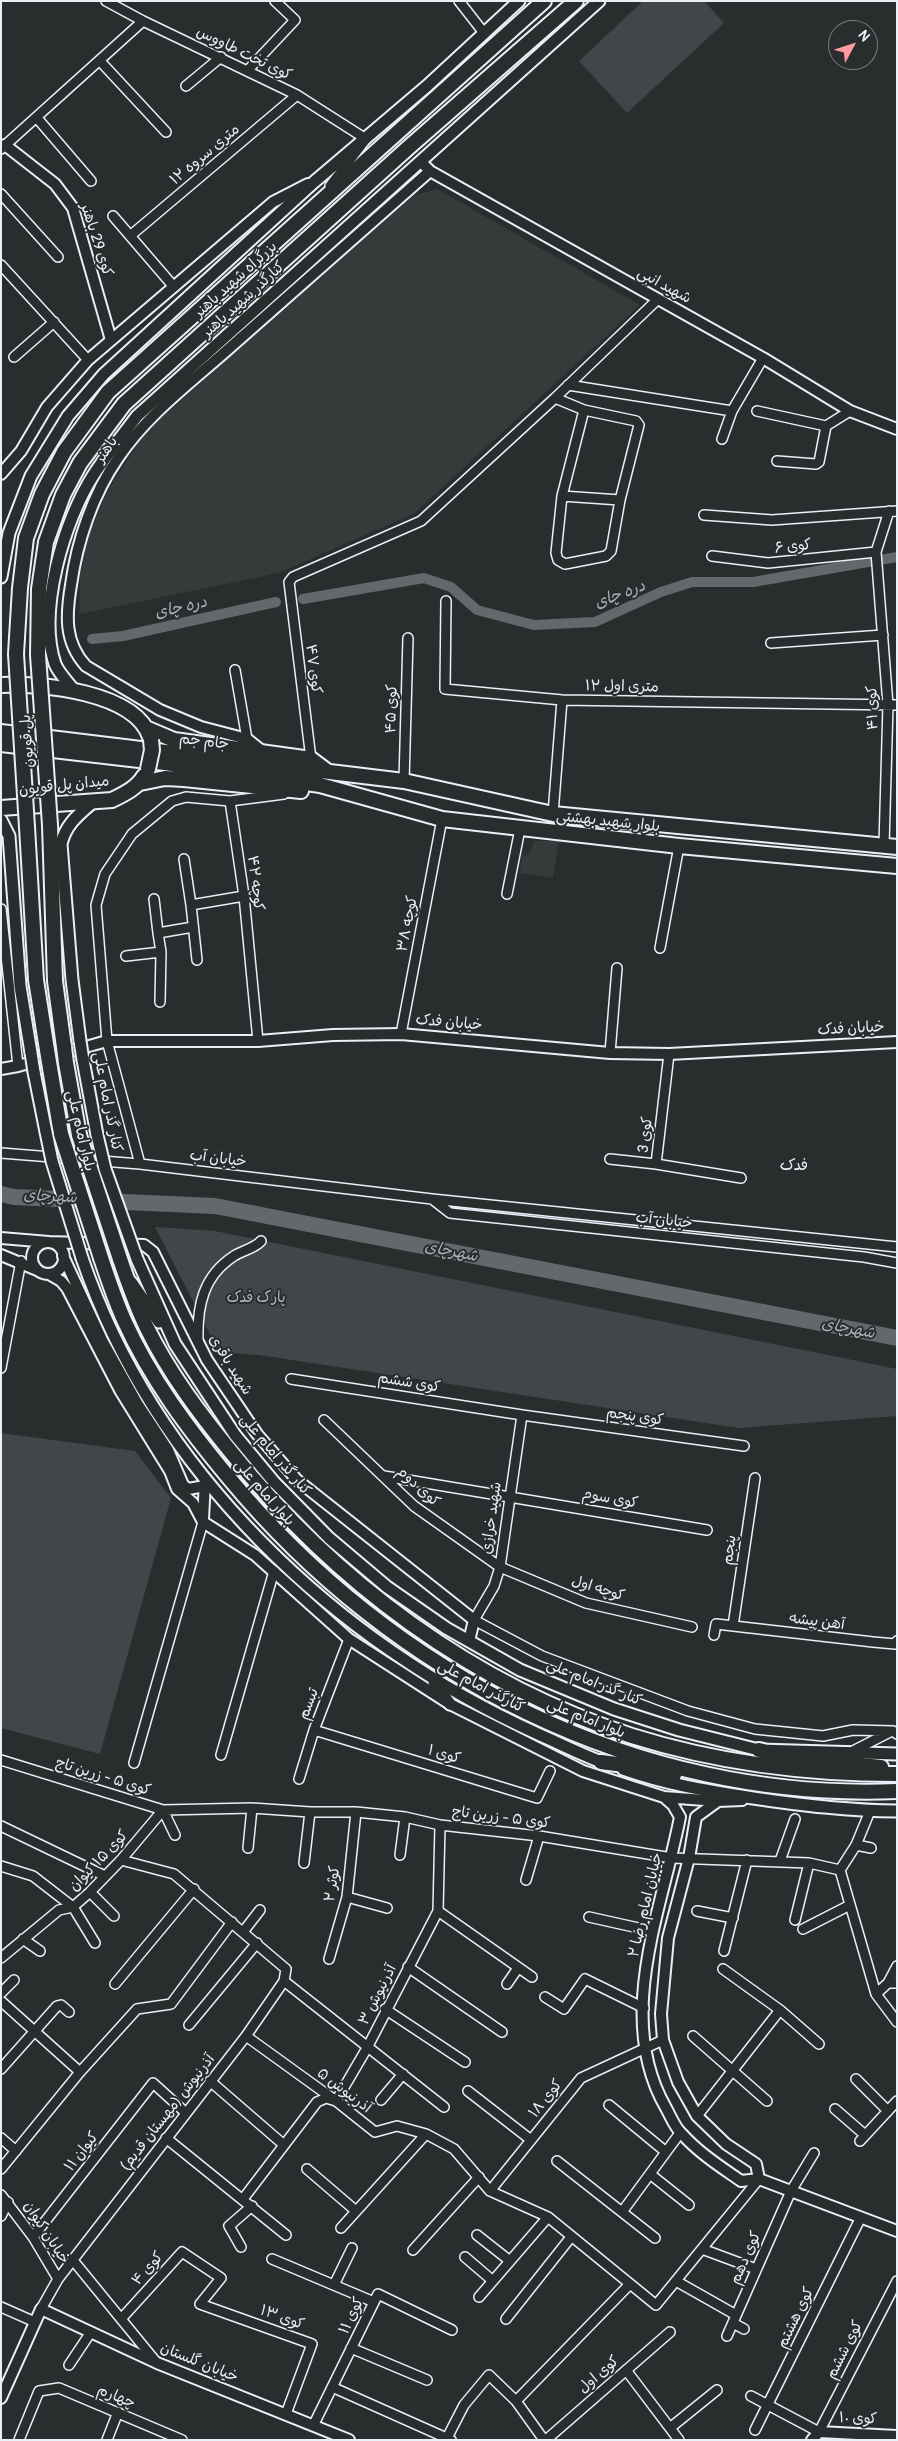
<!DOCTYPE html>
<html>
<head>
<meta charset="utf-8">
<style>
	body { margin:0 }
	#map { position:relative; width:898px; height:2441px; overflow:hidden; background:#2a2d2e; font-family:Pangolin,sans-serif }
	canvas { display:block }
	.frame { position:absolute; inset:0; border:2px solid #e8f1f8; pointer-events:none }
	.north { position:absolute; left:828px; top:20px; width:50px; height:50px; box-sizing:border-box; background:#2a2d2e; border:1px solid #767b7f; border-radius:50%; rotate:50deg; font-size:14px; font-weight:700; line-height:20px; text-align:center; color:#e8f1f8 }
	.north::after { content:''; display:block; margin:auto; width:18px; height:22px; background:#ff9aa2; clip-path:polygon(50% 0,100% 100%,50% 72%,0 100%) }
</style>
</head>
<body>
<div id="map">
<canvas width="898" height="2441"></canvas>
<div class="frame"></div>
<div class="north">N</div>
</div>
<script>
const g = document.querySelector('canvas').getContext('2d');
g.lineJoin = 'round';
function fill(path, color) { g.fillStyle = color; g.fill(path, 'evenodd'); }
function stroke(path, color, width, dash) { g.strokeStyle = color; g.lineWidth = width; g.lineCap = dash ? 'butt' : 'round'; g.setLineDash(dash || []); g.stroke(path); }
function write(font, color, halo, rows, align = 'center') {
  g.font = font + ' Pangolin,"Playpen Sans Arabic",sans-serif'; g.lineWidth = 4; g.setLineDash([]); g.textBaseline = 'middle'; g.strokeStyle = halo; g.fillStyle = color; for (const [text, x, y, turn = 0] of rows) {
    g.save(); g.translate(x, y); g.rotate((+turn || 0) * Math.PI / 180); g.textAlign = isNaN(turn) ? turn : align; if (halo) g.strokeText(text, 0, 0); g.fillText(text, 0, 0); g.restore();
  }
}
fill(new Path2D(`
	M437 189 640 305 415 513 279 573 79 614 80 575 87 540 107 492 145 432 414 195Z
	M534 841H559L553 878 520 873 522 855H528Z`), '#363a3b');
fill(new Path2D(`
	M643 1H704L724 23 627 113 579 61Z
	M155 1227 215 1231 897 1369V1416L739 1428 259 1355 219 1352Z
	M1 1433 135 1451 171 1498 100 1754 1 1728Z`), '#424648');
stroke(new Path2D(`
	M303 599 424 578 451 587 477 610 534 625 595 622 661 592 692 582H753L897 557
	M92 639 123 636 276 602`), '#63686b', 10);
stroke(new Path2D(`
	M1 1194 14 1197 215 1206 897 1338`), '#63686b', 16);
const minor = new Path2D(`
	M106 1 143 21 297 95 366 139 330 186
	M459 1 484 33
	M100 61 166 132
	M248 70 295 20 275 1
	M186 86 221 57
	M37 118 91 181
	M1 149 143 21
	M1 194 58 257
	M113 216 174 287
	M130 236 297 95
	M1 265 88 360
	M14 357 54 322
	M568 385 732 411
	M555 398 584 410 636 421 639 425 620 500 611 551 606 556 565 564 558 560 556 553 562 496 584 410
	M757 411 826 426 850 411
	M722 439 732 411 763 358
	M777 461 816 464 819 462 826 426
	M562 496 620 500
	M704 515 772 520 897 511
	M712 556 768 563 876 552
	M446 601 445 689 562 700 897 705
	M771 643 883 635
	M235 670 247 739
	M311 759 289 582 293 577 421 521 555 398 657 300
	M404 781 408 638
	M230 801 244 896 258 1041
	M553 814 562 700
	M884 845 888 705 876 552 889 511
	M184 859 191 905 244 896
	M507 894 520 829
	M154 899 158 933 193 927
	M191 905 197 960
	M1 909 18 1066
	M660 948 679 846
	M126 956 161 952 158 933
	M160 1002 161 952
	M401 1034 442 819
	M610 1053 617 968
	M669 1054 656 1164 741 1178
	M1 1153 140 1164 432 1199 897 1247
	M610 1159 656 1164
	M140 1164 107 1041 96 905 105 874 132 834 172 801 186 797 230 801 284 794
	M432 1199 450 1213 864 1257 897 1263
	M198 1341C197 1306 203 1276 234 1256 243 1250 254 1249 261 1241
	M1 1368 21 1261
	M291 1379 522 1415 744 1446
	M522 1415 500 1567 494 1586 474 1620 542 1656 688 1711 755 1729 823 1736 853 1730 893 1731 897 1734
	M324 1420 414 1506 500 1567 586 1603 692 1627
	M384 1476 707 1530
	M733 1626 755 1478
	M714 1635 716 1624 873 1642 895 1644 897 1641
	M314 1730 537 1798 550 1771
	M851 1752 890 1732
	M221 1755 274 1571
	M1 1760 163 1810 252 1808 310 1812H356L405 1817 440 1825 539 1836 672 1858 809 1863 840 1870 876 1994 897 2022
	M134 1763 203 1522
	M299 1779 314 1730 349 1639
	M1 1826 105 1876
	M856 1845 871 1848
	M248 1848 252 1808
	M400 1855 405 1817
	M780 1861 795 1819
	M304 1863 310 1812
	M1 1866 33 1876 73 1907 95 1943
	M840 1870 856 1845 870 1811
	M526 1880 539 1836
	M90 1892 114 1916
	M347 1897 387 1908
	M438 1911 532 1977
	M697 1911 733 1918
	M589 1917 652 1931
	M795 1920 809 1863
	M803 1929 850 1905
	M243 1932 260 1910
	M23 1939 40 1951
	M724 1951 747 1860
	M1 1958 59 1910 73 1907 90 1892 121 1860 163 1810 175 1835
	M329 1959 347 1897 356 1812
	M408 1967 502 2032
	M723 1969 780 2010 819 2044
	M284 1981 444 2107
	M888 1983 897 1966
	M115 1984 194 1889
	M507 1984 518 1968
	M1 1993 14 1980
	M876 1994 888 1983H897
	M545 1997 564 2009 585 1979 644 2008
	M1 2001 80 2072
	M385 2009 465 2062
	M189 2025 257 1943
	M246 2036 336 2101 375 2132 397 2126 426 2134 454 2149 490 2191 548 2217 656 2305 759 2179
	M693 2036 767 2101
	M1 2069 57 2006 61 2005 69 2012
	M856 2079 888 2111
	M210 2081 284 2145
	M468 2091 531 2140
	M381 2100 403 2074
	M609 2105 666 2152
	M835 2109 865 2135
	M697 2116 780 2010
	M1 2138 16 2151
	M166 2138 286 2235
	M860 2141 897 2101
	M557 2161 655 2238
	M1 2169 80 2072 137 2009 171 2004 232 1922
	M307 2169 356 2211
	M650 2174 689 2205
	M490 2191 581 2078 663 2040
	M1 2195 33 2237 58 2279 41 2309
	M243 2199 317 2102 326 2098 336 2101 367 2048 438 1911 440 1825
	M622 2212 680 2133
	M1 2216 8 2202
	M341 2228 426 2134
	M477 2235 510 2261
	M33 2237 153 2083 186 2113
	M241 2247 229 2226 252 2206
	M702 2249 756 2269
	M413 2250 479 2177
	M465 2257 493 2281
	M72 2259 157 2363
	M272 2259 374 2302
	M58 2279 246 2036 284 1981 286 1969 174 1874 121 1860
	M676 2281 736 2315
	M334 2285 352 2248
	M479 2297 548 2217
	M1 2307 35 2322
	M121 2319 182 2252 221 2278 200 2304 312 2344 286 2414
	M506 2319 571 2237
	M733 2323 744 2329
	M727 2336 791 2191 814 2153
	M351 2348 427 2380
	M69 2365 91 2332
	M626 2370 679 2440
	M332 2387 451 2440
	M751 2396 819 2432 897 2281
	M314 2424 378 2294 452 2330
	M670 2428 717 2390
	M755 2430 861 2217
	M447 2438 464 2405 489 2375 516 2401
	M19 2440 39 2391 59 2388 182 2440
	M107 2440 118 2412
	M544 2440 516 2401 630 2284
	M546 2440 670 2332`);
const tertiary = new Path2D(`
	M5 145 55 184 73 208 111 340
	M425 166 430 171 763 358 850 411 897 429
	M1 474 21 451 47 407 88 360 273 202 308 184
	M262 751 247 739 201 727 160 710 86 666C64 642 66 615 71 585 77 541 93 494 118 458 148 413 194 380 234 344 299 287 364 229 430 171
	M1 1069 18 1066 107 1041H258L333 1035 401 1034 610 1053 669 1054 897 1042
	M1 1238 49 1242 144 1245 153 1252 207 1360 257 1434 297 1480 474 1620 469 1641
	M32 1258a16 16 0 1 1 32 0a16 16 0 1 1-32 0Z
	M1 1255 37 1270
	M63 1256 103 1342 137 1403 168 1450 183 1485 188 1489 205 1486
	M49 1274 61 1281 67 1288 120 1390 170 1471 177 1489 193 1503 203 1522 255 1555 349 1639 450 1704 583 1771 664 1797 718 1801 742 1800
	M203 1519 205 1481
	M664 1797 673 1805 680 1817C662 1910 614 2018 666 2108 671 2117 675 2128 682 2134 699 2153 721 2167 741 2181L759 2179 897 2231
	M718 1801 696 1817 689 1858 668 1938 661 2014 663 2040 678 2082 697 2116 726 2144 756 2164 759 2179
	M1 2398 41 2309 157 2363 349 2440
	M812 2440 819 2432 897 2436`);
const secondary = new Path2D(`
	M1 577 9 533 31 476 68 416 104 374 314 182 427 86 519 1
	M75 692C69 683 59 674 55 664 37 611 64 520 94 474 107 454 123 435 137 416L599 1
	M1 820 9 836 20 986 31 1053
	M80 1041 72 980 61 844C66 824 78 815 93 802
	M83 1060 97 1135
	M34 1072 46 1132
	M82 1258C155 1472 336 1643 538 1734 561 1744 584 1756 607 1764
	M137 1259 175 1344 235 1435 274 1482 329 1538 387 1587 446 1628 520 1670 614 1709 679 1730 759 1750 897 1754
	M131 1282 159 1322
	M434 1682 450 1704
	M623 1769C665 1784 708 1791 753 1798 801 1805 848 1811 897 1811`);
const primary = new Path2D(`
	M1 685C42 683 135 692 150 737
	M148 729 174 740 311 759 327 771
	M1 732 404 781 553 814 897 847
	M1 744 165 763 320 785 442 819 679 846 897 866
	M140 783 165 778 184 779 301 791
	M1 808 112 800C124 794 137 788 144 776`);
const trunk = new Path2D(`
	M16 654 20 588 26 538 42 494 64 452 108 392 544 1
	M38 655 39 589 46 542 63 495 80 463 124 404 409 147 576 1
	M50 825 55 981 64 1047
	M27 827 36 980 47 1050
	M66 1063 79 1135
	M50 1068 61 1134
	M101 1258C108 1279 115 1300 124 1320 150 1378 189 1430 229 1478 392 1675 638 1802 897 1791
	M120 1259C128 1282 136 1306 147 1328 169 1373 200 1414 231 1452 334 1581 473 1685 632 1736 718 1763 807 1774 897 1774
	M759 1750 789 1758 881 1767
	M601 1762 632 1766 674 1775`);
stroke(minor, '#e8f1f8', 12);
stroke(tertiary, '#e8f1f8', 14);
stroke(secondary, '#e8f1f8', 15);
stroke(primary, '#e8f1f8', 18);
stroke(trunk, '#e8f1f8', 18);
stroke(minor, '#2a2d2e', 9);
stroke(tertiary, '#2a2d2e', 10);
stroke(secondary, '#2a2d2e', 11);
stroke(primary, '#2a2d2e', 14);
stroke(trunk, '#2a2d2e', 14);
const secondaryBridge = new Path2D(`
	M80 1041 83 1060
	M31 1053 34 1072
	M46 1132 52 1161 82 1258
	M97 1135 105 1169 137 1259`);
const primaryBridge = new Path2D(`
	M148 769 152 750 151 740`);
const trunkBridge = new Path2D(`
	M16 654 27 827
	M38 655 50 825
	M64 1047 66 1063
	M47 1050 50 1068
	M61 1134 101 1258
	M79 1135 120 1259`);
stroke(secondaryBridge, '#e8f1f8', 15, []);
stroke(primaryBridge, '#e8f1f8', 18, []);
stroke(trunkBridge, '#e8f1f8', 18, []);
stroke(secondaryBridge, '#2a2d2e', 11);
stroke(primaryBridge, '#2a2d2e', 14);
stroke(trunkBridge, '#2a2d2e', 14);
write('15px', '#e8f1f8', '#2a2d2e', [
	["کوی تخت طاووس",244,54,26],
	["۱۲ متری سروه",205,155,-40],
	["کوی 29 باهنر",96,240,72],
	["بزرگراه شهید باهنر",236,280,-42],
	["شهید انبی",664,286,29],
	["کنارگذر شهید باهنر",244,300,-42],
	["باهنر",107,450,-56],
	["کوی ۶",793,547,-6],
	["کوی ۴۷",313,669,83],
	["۱۲ متری اول",622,687,1],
	["کوی ۴۱",873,708,-91],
	["کوی ۴۵",392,709,-88],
	["پل قویون",28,741,-94],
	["جام جم",204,742,7],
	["میدان پل قویون",64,786,-6],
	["بلوار شهید بهشتی",608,822,6],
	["کوچه ۴۲",255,883,83],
	["کوچه ۳۸",408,924,-79],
	["خیابان فدک",449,1023,5],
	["خیابان فدک",851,1029,-3],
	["کنار گذر امام علی",107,1102,79],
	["بلوار امام علی",80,1131,77],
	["کوی 3",646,1135,-83],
	["خیابان آب",218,1159,7],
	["خیابان آب",664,1221,6],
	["شهید باقری",230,1365,58],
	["کوی ششم",409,1383,9],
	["کوی پنجم",635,1417,8],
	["کنار گذر امام علی",275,1455,50],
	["کوی دوم",418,1487,42],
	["بلوار امام علی",264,1493,49],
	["کوی سوم",610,1499,10],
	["شهید خرازی",492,1518,-82],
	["پنجم",730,1550,-82],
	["کوچه اول",598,1589,17],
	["آهن پیشه",817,1622,7],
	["کنار گذر امام علی",594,1683,22],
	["کنارگذر امام علی",481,1687,28],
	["تبسم",309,1704,-69],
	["بلوار امام علی",586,1719,22],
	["کوی ۱",444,1755,17],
	["کوی ۵ - زرین تاج",103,1777,17],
	["کوی ۵ - زرین تاج",501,1818,7],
	["کوی ۱۵ کیوان",99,1861,-46],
	["کوثر ۲",333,1884,-81],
	["خیابان امام رضا ۲",646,1905,-77],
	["آذرنیوش ۳",378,1995,-63],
	["آذرنیوش ۵",344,2091,37],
	["کوی ۱۸",546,2099,-51],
	["آذرنیوش (مهستان قدیم)",168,2113,-52],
	["کیوان ۱۱",82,2152,-52],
	["خیابان کیوان",46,2233,57],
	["کوی دهم",746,2258,-66],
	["کوی ۴",148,2269,-48],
	["کوی ۱۱",352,2316,-64],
	["کوی ۱۳",282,2318,20],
	["کوی هشتم",796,2318,-64],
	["کوی ششم",845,2350,-63],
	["خیابان گلستان",199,2363,22],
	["کوی اول",599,2375,-41],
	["چهارم",116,2397,22],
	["کوی ۱۰",858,2419,2]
]);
write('15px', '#aeb5ba', '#2a2d2e', [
	["پارک فدک",256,1298]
]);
write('italic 16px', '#acb3b9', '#2a2d2e', [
	["دره چای",620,595,-21],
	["دره چای",181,608,-13],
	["شهرچای",50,1197,3],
	["شهرچای",451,1252,11],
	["شهرچای",848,1329,11]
]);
write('16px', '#e8f1f8', '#2a2d2e', [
	["فدک",794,1166]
]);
</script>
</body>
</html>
